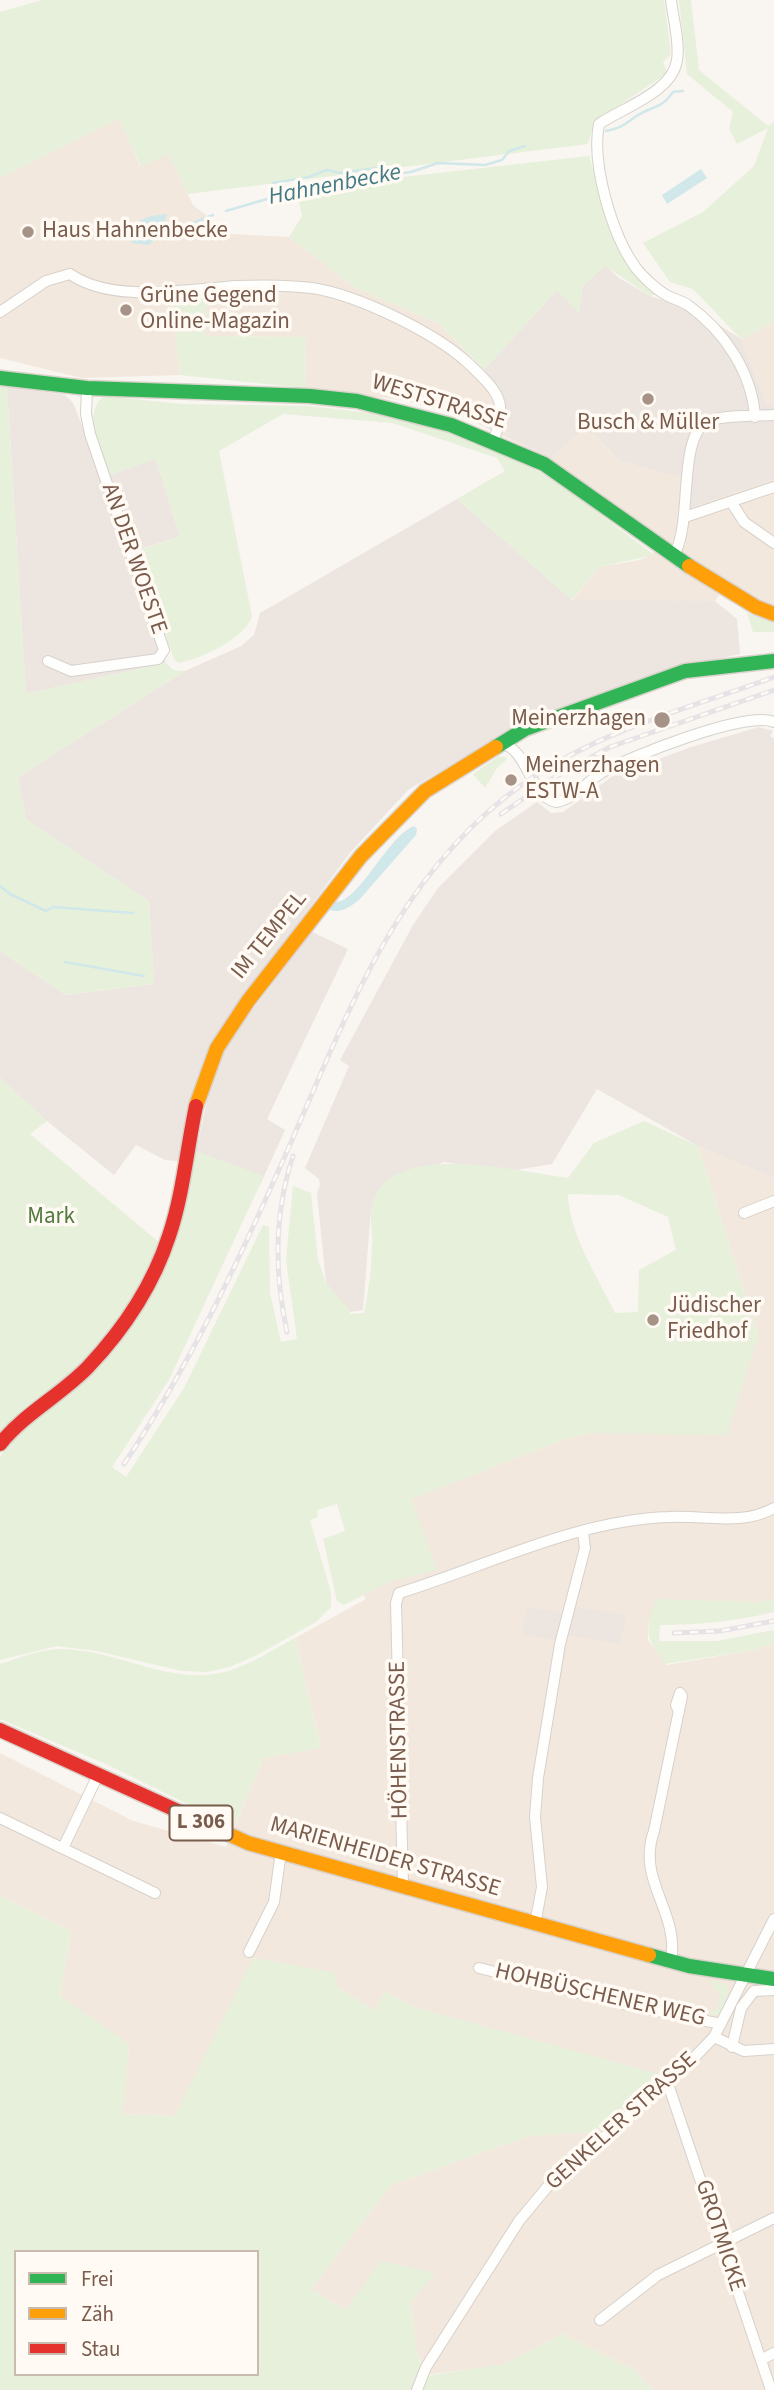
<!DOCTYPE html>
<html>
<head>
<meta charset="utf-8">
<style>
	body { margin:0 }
	#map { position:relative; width:774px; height:2390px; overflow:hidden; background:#f9f5f0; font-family:"Source Sans 3",sans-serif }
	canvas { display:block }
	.legend { position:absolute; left:14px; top:2250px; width:245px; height:126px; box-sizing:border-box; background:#fffaf3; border:2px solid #cabbb1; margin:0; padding:9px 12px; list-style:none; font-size:21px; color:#7a5c4d }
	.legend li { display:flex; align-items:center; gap:14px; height:35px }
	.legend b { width:35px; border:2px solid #cabbb1 }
</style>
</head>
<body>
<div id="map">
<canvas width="774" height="2390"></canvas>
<ul class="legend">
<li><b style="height:9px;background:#30b455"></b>Frei</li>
<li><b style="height:9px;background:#ff9f0a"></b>Zäh</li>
<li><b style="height:9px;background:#e5322d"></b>Stau</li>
</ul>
</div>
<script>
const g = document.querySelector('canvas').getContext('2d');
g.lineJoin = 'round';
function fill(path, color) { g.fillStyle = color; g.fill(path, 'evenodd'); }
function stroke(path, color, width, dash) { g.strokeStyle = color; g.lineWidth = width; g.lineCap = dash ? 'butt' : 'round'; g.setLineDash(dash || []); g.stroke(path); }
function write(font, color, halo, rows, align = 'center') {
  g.font = font + ' "Source Sans 3",sans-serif'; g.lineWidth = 7; g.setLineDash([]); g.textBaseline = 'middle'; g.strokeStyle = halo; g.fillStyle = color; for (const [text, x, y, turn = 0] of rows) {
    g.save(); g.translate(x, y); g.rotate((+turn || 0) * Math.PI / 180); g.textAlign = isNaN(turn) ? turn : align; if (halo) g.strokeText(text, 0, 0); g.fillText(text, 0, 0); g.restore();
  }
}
fill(new Path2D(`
	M120 118 140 167 168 153 193 205 230 234 289 237 356 288 440 324 498 386 510 437 551 458 586 426 620 461 691 480V508L774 479V607L727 583 715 601H572L599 567 640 560 666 546 529 449 460 415 401 400 305 388 306 337 206 336V293L171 295 180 375 82 378 0 358V178Z
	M774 322V405H767L741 339Z
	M698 1146 774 1178V1599L648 1623V1640L667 1665 753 1650 774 1643V2390H653L636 2371 562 2334 503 2365 425 2375 416 2348 411 2302 434 2273 345 2310 311 2289 391 2185 529 2136 593 2132 618 2110 494 2030 411 2006 385 1991 375 2011 340 1989 254 1958 175 2116 122 2114 129 2045 60 1996 71 1931 0 1896V1753L133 1821 226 1847 263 1758 321 1747 295 1638 366 1599 335 1547 416 1514 410 1499 563 1440 589 1433H646L758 1336Z`), '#f2e8de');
fill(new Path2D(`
	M605 265 619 278 650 296 699 312 741 339 767 405H774V479L691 508 690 480 620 461 586 426 551 458 509 437 498 386 484 370 557 290 579 312 583 286Z
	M7 386 65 395 73 403 86 435 156 459 180 537 126 553 166 663 26 694Z
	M457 499 572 600 715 601 737 619 740 654 686 666 521 724 408 790 349 854 222 1027 188 1107 178 1161 165 1160 136 1145 114 1175 47 1121 0 1078V951L66 995 154 984 149 901 26 819 18 777 185 671 241 646 254 635 260 613Z
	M759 727 773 731 770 736 774 739V1178L698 1146 597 1089 552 1164 510 1171 443 1162 371 1209 363 1310 350 1312 326 1283 317 1193 320 1185 319 1179 305 1168 349 1066 340 1060 413 925 438 888 495 831 537 802 551 813 563 812 613 776 691 747Z
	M312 932 348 949 267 1119 285 1130 260 1185 193 1165 213 1074 232 1037Z
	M527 1607 573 1614 575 1607 626 1615 620 1644 568 1635 573 1614 563 1612 555 1640 522 1634Z`), '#ede5e0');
fill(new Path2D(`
	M42 0H664L671 54 663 62 668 73 594 122 588 144 188 194 168 154 141 167 119 119 0 178V12Z
	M679 0H691L699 70 768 126 774 121V322L741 339 693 289 670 282 643 243 703 212 754 166 768 128 737 144 729 129 733 112 687 74Z
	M589 156 613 233 627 266 657 294 650 296 605 266 583 286 579 313 557 290 484 370 440 324 356 288 289 237 302 216 296 189Z
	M206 293V336L306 337 305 388 180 375 171 295Z
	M0 384 7 386 26 694 166 663 173 670 185 671 18 777 26 819 149 901 154 984 66 995 0 951Z
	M104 396 182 404 309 406 388 415 436 428 528 465 568 490 654 555 599 567 572 600 457 499 505 471 497 458 392 423 283 414 219 451 252 616C246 638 199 660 178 663L174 659 135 551 180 537 156 459 108 476C101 456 81 413 104 396Z
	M747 613 774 623V632H753Z
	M499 756 508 758 497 768 485 788 473 774Z
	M0 1078 47 1121 30 1134 161 1244C150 1270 138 1297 122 1320 90 1365 41 1399 0 1435Z
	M644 1121 698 1146 758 1336 727 1435 589 1433 563 1440 411 1499 437 1570 391 1581 344 1605 337 1601 323 1539 345 1531 337 1504 317 1510 318 1517 310 1520 331 1593V1607L316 1622 257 1655 230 1667 207 1672 182 1671 97 1651 57 1646 0 1660V1457C22 1422 61 1402 90 1375 136 1332 171 1269 185 1209 189 1190 191 1170 196 1151L264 1176 169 1380 112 1467 126 1477 184 1388 263 1225 269 1227 270 1293 281 1342 297 1339 286 1260 293 1186 311 1193 318 1260 326 1283 349 1309 350 1314 364 1313C369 1290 372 1263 372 1238 372 1229 370 1221 371 1211 381 1136 518 1172 568 1178L594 1143ZM568 1194 619 1195 668 1217 676 1250 639 1270 638 1312 615 1313C598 1277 569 1235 568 1194Z
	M656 1599 759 1602 774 1599V1612C736 1621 699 1625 660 1625L659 1641H717L774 1630V1643L753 1650 665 1664C644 1634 645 1633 656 1599Z
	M295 1638 321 1748 263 1758 234 1827 108 1765 0 1719V1664C18 1658 39 1650 58 1649 108 1648 156 1678 206 1675 238 1673 267 1653 295 1638Z
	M0 1896 71 1931 60 1996 129 2044 123 2114 175 2116 253 1958 333 1972 340 1989 375 2011 385 1991 411 2006 666 2076 593 2132 529 2136 391 2185 311 2289 345 2310 381 2261 435 2273 411 2302 416 2348 423 2371 415 2390H0ZM16 2252H257V2374H16Z
	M711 1980 725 1984 729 1992 720 2013 711 2017 710 2010 716 2011 721 1991 714 1989Z
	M562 2334 636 2371 653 2390H419L425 2376 504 2364Z`), '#e7f0db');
fill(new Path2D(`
	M701 169 707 178 667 204 662 195Z
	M167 214 160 236 149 245 131 243 133 230 129 225 151 216Z
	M414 826 417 829 416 835 359 900C350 907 339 915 328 909L334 902C359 904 387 836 414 826Z`), '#d0e8ea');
stroke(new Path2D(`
	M606 131C628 127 629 118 646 111 659 105 664 105 673 92L683 91
	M273 183 309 177 327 170 340 173 384 167 394 174
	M226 211 311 186 368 184 383 176 411 172 438 163 485 165 502 160 509 151 525 146
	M185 226 213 215
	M0 886 10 894 46 911 53 907 133 913
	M65 962 144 976`), '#d0e8ea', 2.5);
const street = new Path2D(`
	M671 0C673 18 680 42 677 60 673 92 622 108 599 124 591 164 612 235 636 268 643 277 658 291 668 296 674 299 682 301 688 305 724 331 752 372 755 417
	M0 312 46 281 70 274C113 304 188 289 237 286 262 285 288 285 312 288 358 295 436 333 469 364 497 391 510 402 493 441
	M732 503 744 522 774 543
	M685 517 774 487
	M673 556C694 526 676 437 708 421 722 415 758 416 774 415
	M48 661 71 671 158 659 164 650 90 434 86 414 87 388
	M501 743C529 750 529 796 556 802 574 799 586 783 601 773 629 757 747 710 774 722
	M744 1213 774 1201
	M0 1818 155 1893
	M63 1848 98 1775
	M403 1886 396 1603 399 1593C487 1566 576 1520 669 1517 704 1515 743 1526 774 1508
	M535 1924 542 1887 535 1817 538 1778 560 1644 585 1548 583 1532
	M249 1952 274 1902 281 1852
	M671 1961C680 1912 636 1881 654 1831L682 1696 680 1693 676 1705 679 1712
	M479 1968 624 2004 721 2024
	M714 2037 744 2051 774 2049
	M732 2047 741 2008 754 1991 774 1990
	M667 2081 771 2390
	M600 2320 658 2275 774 2218
	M761 2360 774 2353
	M417 2390 426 2367 519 2221 548 2186 686 2066 714 2037 774 1919`);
const fast = new Path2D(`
	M0 378 87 388 310 396 357 401 451 425 544 464 689 566
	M496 747 525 729 685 671 774 661
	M649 1955 689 1966 774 1979`);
const slow = new Path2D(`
	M689 566 756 607 774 614
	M196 1106 217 1048 248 1001 361 856 425 791 496 747
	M191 1817 248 1843 649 1955`);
const jam = new Path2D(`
	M0 1444C25 1413 61 1395 88 1367 123 1330 153 1285 169 1236 183 1195 187 1148 196 1106
	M0 1730 191 1817`);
stroke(street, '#d7d1cb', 12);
stroke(fast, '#d9d2cb', 17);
stroke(slow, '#d9d2cb', 17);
stroke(jam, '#d9d2cb', 17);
stroke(street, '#fefefd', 10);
stroke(fast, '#30b455', 14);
stroke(slow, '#ff9f0a', 14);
stroke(jam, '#e5322d', 14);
const rail = new Path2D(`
	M501 814 555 777 610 747 774 690
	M287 1332C274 1272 274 1214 293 1156
	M124 1464C192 1362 243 1252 292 1140 350 1007 400 871 523 784 600 730 687 709 774 677
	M674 1633 720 1631 774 1621`);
stroke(rail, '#e6e3e7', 5);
stroke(rail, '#fffaf3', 2.5, [8]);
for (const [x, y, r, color] of [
	[28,232,7,"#a69286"],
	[126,310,7,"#a69286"],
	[648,399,7,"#a69286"],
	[662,720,9,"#a69286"],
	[511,780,7,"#a69286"],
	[653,1320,7,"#a69286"]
]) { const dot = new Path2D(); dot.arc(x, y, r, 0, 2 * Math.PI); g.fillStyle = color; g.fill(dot); stroke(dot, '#fffaf3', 2.5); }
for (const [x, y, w] of [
	[201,1823,63]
]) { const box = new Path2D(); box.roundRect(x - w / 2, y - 17.5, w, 35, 5); g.fillStyle = '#fffaf3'; g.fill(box); stroke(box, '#7a5c4d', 2); }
write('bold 21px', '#7a5c4d', null, [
	["L 306",201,1823]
]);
write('23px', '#7a5c4d', '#fffaf3', [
	["Haus Hahnenbecke",42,232],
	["Grüne Gegend",140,297],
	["Online-Magazin",140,323],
	["Busch & Müller",648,424,"center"],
	["Meinerzhagen",646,720,"right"],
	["Meinerzhagen",525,767],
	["ESTW-A",525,793],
	["Jüdischer",667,1307],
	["Friedhof",667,1333]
], 'left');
write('23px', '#7a5c4d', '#fffaf3', [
	["WESTSTRASSE",439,403,17],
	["AN DER WOESTE",133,559,71],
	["IM TEMPEL",270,936,-51],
	["HÖHENSTRASSE",400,1740,-91],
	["MARIENHEIDER STRASSE",385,1858,16],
	["HOHBÜSCHENER WEG",600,1996,13],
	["GENKELER STRASSE",622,2122,-42],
	["GROTMICKE",719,2236,72]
]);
write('23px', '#537a41', '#fffaf3', [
	["Mark",51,1218]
]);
write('italic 24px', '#437c86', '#fffaf3', [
	["Hahnenbecke",335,186,-11]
]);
</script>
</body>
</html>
